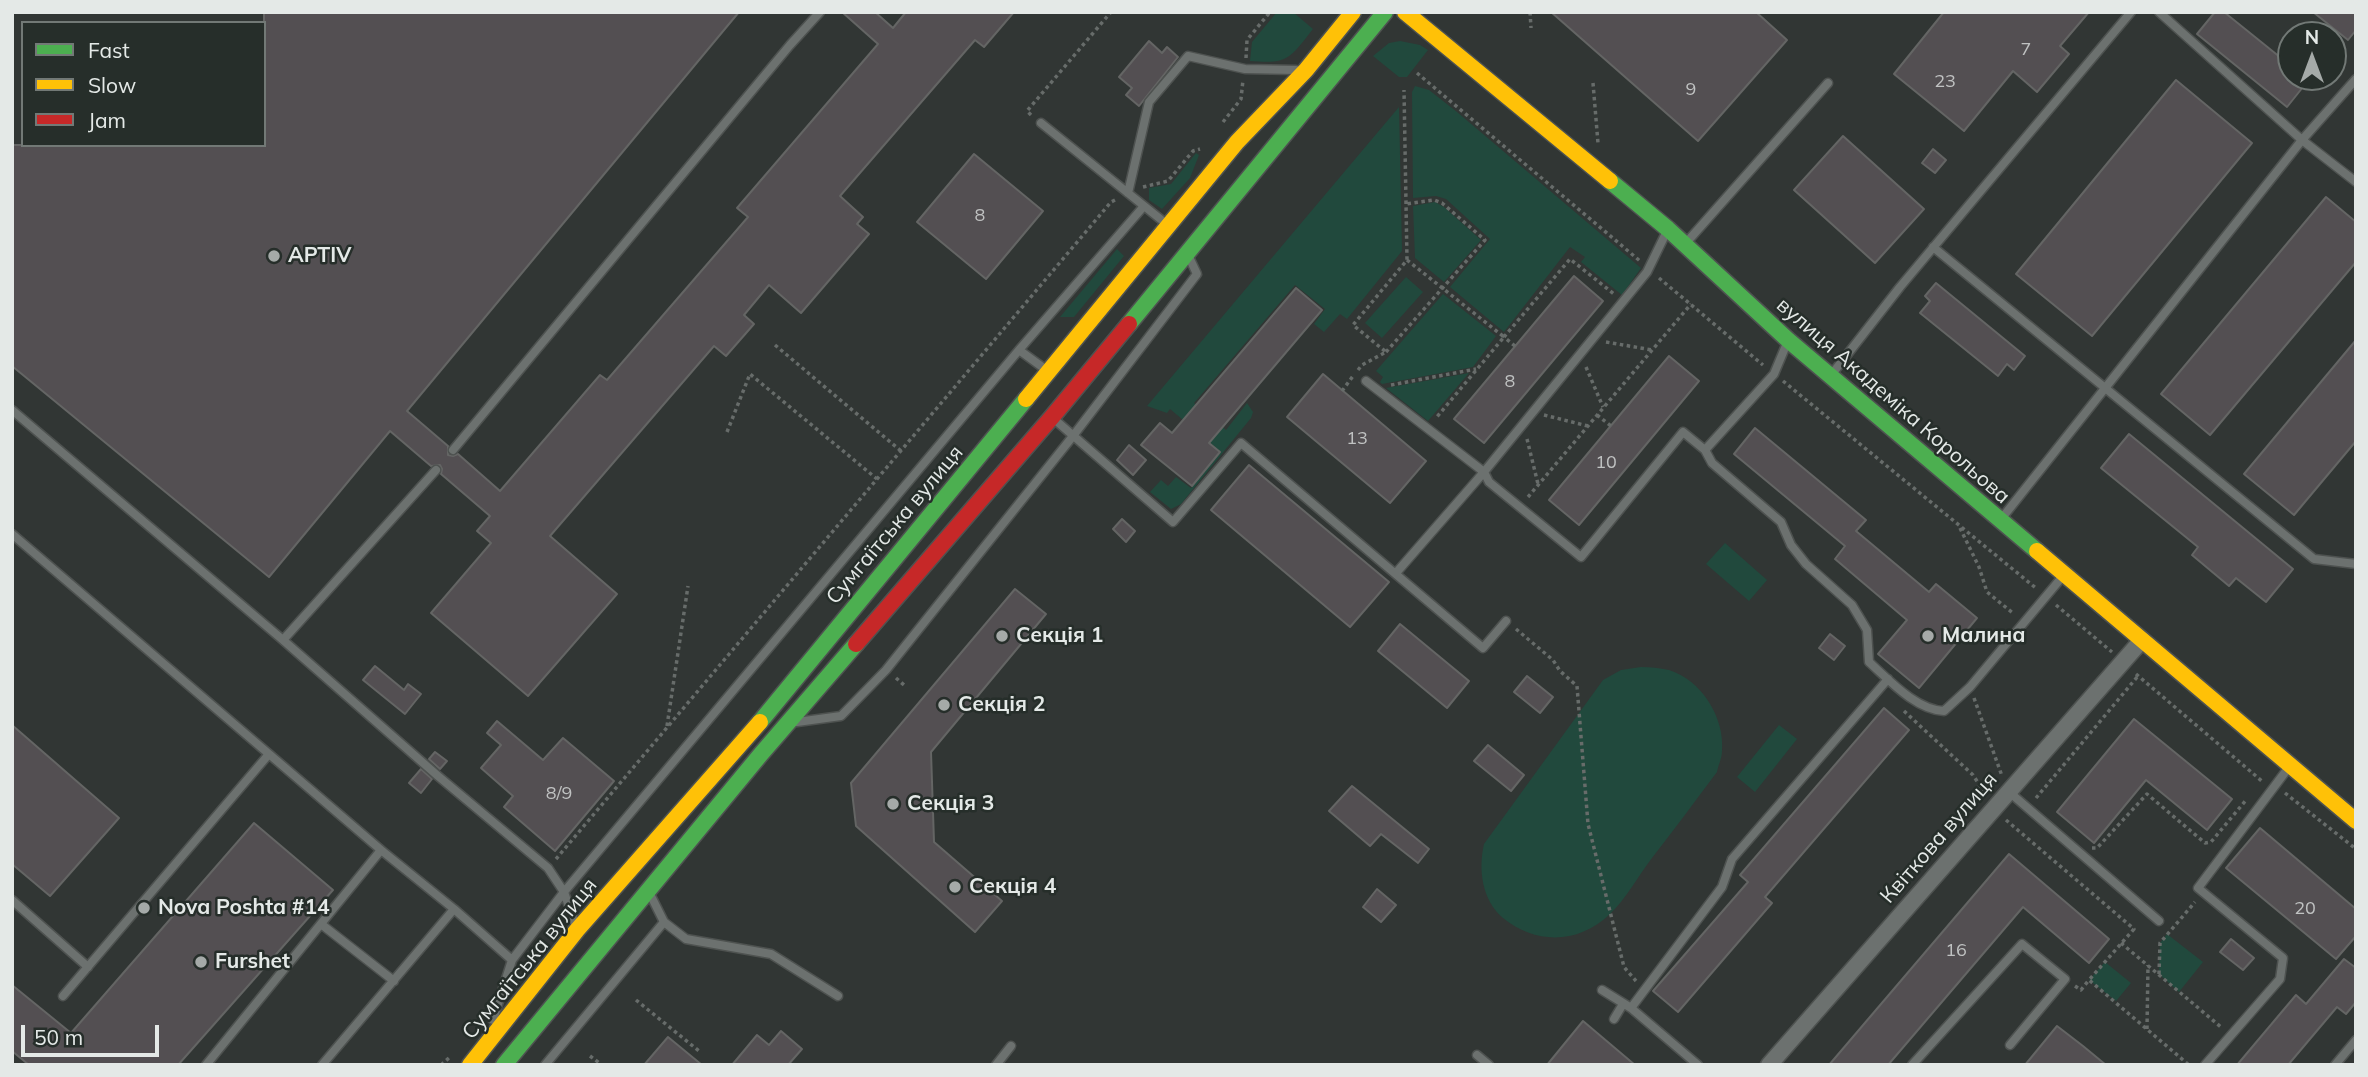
<!DOCTYPE html>
<html>
<head>
<meta charset="utf-8">
<style>
	body { margin:0 }
	#map { position:relative; width:2368px; height:1077px; overflow:hidden; background:#313634; font-family:Mulish,sans-serif }
	canvas { display:block }
	.frame { position:absolute; inset:0; border:14px solid #e4e9e7; pointer-events:none }
	.legend { position:absolute; left:21px; top:21px; width:245px; height:126px; box-sizing:border-box; background:#262e2a; border:2px solid #727976; margin:0; padding:9px 12px; list-style:none; font-size:21px; color:#e4e9e7 }
	.legend li { display:flex; align-items:center; gap:14px; height:35px }
	.legend b { width:35px; border:2px solid #727976 }
	.north { position:absolute; left:2277px; top:21px; width:70px; height:70px; box-sizing:border-box; background:#262e2a; border:2px solid #727976; border-radius:50%; rotate:0deg; font-size:19px; font-weight:700; line-height:28px; text-align:center; color:#e4e9e7 }
	.north::after { content:''; display:block; margin:auto; width:24px; height:32px; background:#a5aaa8; clip-path:polygon(50% 0,100% 100%,50% 72%,0 100%) }
	.scale { position:absolute; left:21px; top:1025px; width:138px; height:32px; box-sizing:border-box; border:4px solid #e4e9e7; border-top:0; padding-left:9px; font-size:21px; line-height:24px; white-space:nowrap; color:#e4e9e7; -webkit-text-stroke:5px #262e2a; paint-order:stroke }
</style>
</head>
<body>
<div id="map">
<canvas width="2368" height="1077"></canvas>
<div class="frame"></div>
<ul class="legend">
<li><b style="height:9px;background:#4caf50"></b>Fast</li>
<li><b style="height:9px;background:#ffc107"></b>Slow</li>
<li><b style="height:9px;background:#c62828"></b>Jam</li>
</ul>
<div class="north">N</div>
<div class="scale">50 m</div>
</div>
<script>
const g = document.querySelector('canvas').getContext('2d');
g.lineJoin = 'round';
function fill(path, color) { g.fillStyle = color; g.fill(path, 'evenodd'); }
function stroke(path, color, width, dash) { g.strokeStyle = color; g.lineWidth = width; g.lineCap = dash ? 'butt' : 'round'; g.setLineDash(dash || []); g.stroke(path); }
function write(font, color, halo, rows, align = 'center') {
  g.font = font + ' Mulish,sans-serif'; g.lineWidth = 5; g.setLineDash([]); g.textBaseline = 'middle'; g.strokeStyle = halo; g.fillStyle = color; for (const [text, x, y, turn = 0] of rows) {
    g.save(); g.translate(x, y); g.rotate((+turn || 0) * Math.PI / 180); g.textAlign = isNaN(turn) ? turn : align; if (halo) g.strokeText(text, 0, 0); g.fillText(text, 0, 0); g.restore();
  }
}
fill(new Path2D(`
	M1277 12H1293L1313 29C1289 59 1289 64 1250 61L1252 42Z
	M1400 41 1420 45 1428 50 1407 77H1399L1373 56 1389 43Z
	M1415 86 1429 90 1457 112 1641 268 1622 295 1581 262 1585 257 1570 247 1504 332 1450 287 1490 239 1446 199 1436 196 1413 198 1412 92Z
	M1399 107 1402 251 1347 319 1340 314 1324 332 1314 324 1325 309 1295 285 1194 403 1226 430 1247 403 1253 412 1251 418 1181 504 1171 509 1150 492 1161 480 1168 486 1176 477 1191 488 1221 452 1170 409 1167 413 1147 406Z
	M1196 153 1199 155 1190 178 1162 209 1149 200V188L1171 184Z
	M1435 202 1444 207 1481 240 1444 282 1415 258 1413 206Z
	M1117 249 1124 256 1074 317H1060Z
	M1406 277 1423 292 1382 338 1365 323Z
	M1443 294 1496 336 1473 367 1382 384 1380 382 1383 377 1376 371Z
	M1469 373 1428 421 1386 388Z
	M1725 543 1767 580 1749 601 1706 564Z
	M1641 667C1650 667 1660 668 1669 670 1701 680 1725 717 1722 751 1722 758 1718 766 1717 772 1695 801 1674 830 1652 858 1638 876 1626 899 1610 914 1579 944 1536 945 1503 918 1482 900 1478 870 1484 844L1603 680 1621 670Z
	M1779 725 1797 739 1755 792 1737 777Z
	M2167 934 2203 962 2179 992 2159 974 2160 943Z
	M2105 962 2131 983 2116 1001 2089 980Z`), '#21493d');
const building = new Path2D(`
	M264 12H739L407 411 448 446V455L453 456 458 454 500 491 600 375 607 380 748 217 737 208 878 44 842 12H875L893 28 906 12H1014L984 47 975 40 840 196 863 217 857 224 869 234 801 313 769 285 744 315 754 324 726 356 714 346 550 536 617 594 528 696 431 613 491 543 477 531 490 516 441 474 442 469 440 465 431 466 390 431 269 577 12 366V145H264Z
	M1551 12H1756L1787 40 1698 141Z
	M1944 12H2089L2060 46 2069 54 2037 92 2013 71 1964 131 1894 74Z
	M2215 12H2224L2291 66V77H2311L2287 107 2197 34Z
	M2313 12H2356V30L2348 40Z
	M1149 41 1162 53 1167 47 1178 57 1139 106 1126 95 1132 88 1119 77Z
	M2176 80 2252 143 2092 336 2016 274Z
	M1843 136 1924 209 1875 263 1794 190Z
	M1933 149 1946 160 1935 173 1922 163Z
	M974 154 1043 211 986 279 917 222Z
	M2326 197 2356 222V262L2210 435 2161 394Z
	M1574 276 1603 301 1484 443 1454 419Z
	M1936 283 2025 356 2014 370 2007 364 1998 376 1920 313 1930 301 1925 296Z
	M1296 288 1322 310 1209 443 1220 452 1192 486 1141 445 1160 423 1172 433Z
	M2356 340V441L2294 515 2244 474Z
	M1669 356 1699 381 1579 525 1549 500Z
	M1323 374 1426 461 1390 503 1287 417Z
	M1755 428 1866 520 1856 531 1929 592 1936 584 1977 618 1919 688 1878 654 1907 620 1835 559 1845 546 1734 454Z
	M2129 434 2293 569 2266 602 2236 578 2229 586 2192 555 2198 547 2101 468Z
	M1129 445 1146 460 1133 475 1117 460Z
	M1249 465 1389 582 1350 627 1211 510Z
	M1122 519 1135 531 1126 542 1113 529Z
	M1015 589 1046 614 931 752 934 842 1002 901 975 932 856 826 851 783Z
	M1400 624 1469 681 1447 708 1378 651Z
	M1830 634 1845 646 1834 660 1819 648Z
	M375 666 404 690 408 684 421 694 405 714 363 680Z
	M1527 676 1553 697 1540 713 1514 692Z
	M1884 708 1909 730 1765 897 1772 903 1678 1012 1653 991 1748 882 1740 875Z
	M2134 719 2232 799 2207 830 2146 780 2094 843 2057 812Z
	M497 721 543 760 563 738 614 781 555 851 504 807 513 796 481 768 501 745 487 733Z
	M12 725 119 818 50 896 12 864Z
	M1488 745 1524 775 1511 791 1474 761Z
	M435 752 447 761 440 769 429 759Z
	M421 769 432 779 421 793 409 783Z
	M1352 786 1429 849 1418 863 1381 834 1370 846 1329 811Z
	M254 823 333 890 178 1065H29L12 1051V985L71 1033Z
	M2260 828 2356 909V936L2336 959 2226 868Z
	M2009 854 2109 939 2089 963 2023 907 1888 1065H1829Z
	M1377 889 1396 905 1381 922 1363 907Z
	M2231 939 2254 958 2243 970 2220 952Z
	M2344 959 2356 968V1002L2346 1014 2337 1007 2288 1065H2237L2296 995 2306 1004Z
	M1583 1021 1635 1065H1547Z
	M2057 1026 2083 1046 2106 1065H2025Z
	M781 1031 802 1049 788 1065H732L757 1035 769 1045Z
	M668 1037 702 1065H644Z`);
fill(building, '#534f52');
stroke(building, '#646564', 2);
const lane = new Path2D(`
	M2159 12 2302 140 2356 182
	M1041 123 1164 222
	M1128 193 1149 102 1188 56 1245 69 1296 70
	M1686 243 1828 83
	M1933 247 2314 559 2356 564
	M1787 343 1774 374 1705 450 1712 463 1781 522 1791 545 1806 564 1852 605 1867 630 1869 662C1889 680 1916 710 1944 711L1970 687 2063 576
	M1019 350 1045 369
	M1832 374 1900 287 2131 12
	M1366 381 1484 472 1489 482 1581 557 1683 432 1705 450
	M12 410 283 640 436 470
	M1054 419 1173 522 1241 443 1483 648 1506 621
	M453 450 790 45 820 12
	M2002 518 2302 140 2356 79
	M12 534 269 754
	M1396 573 1484 472 1647 272 1667 231
	M283 640 438 776 548 868 564 892 575 924
	M797 722 841 716 886 670 1073 436 1197 274 1189 257
	M2008 791 2159 921
	M650 894 664 922 686 939 771 954 838 996
	M12 900 88 967
	M321 924 394 981
	M1602 990 1631 1008
	M63 996 269 754 381 850
	M1614 1019 1623 1004
	M493 1020 512 960 564 892 1019 350 1144 206
	M1477 1055 1489 1065
	M206 1065 381 850 454 909 512 960
	M322 1065 454 909
	M545 1065 664 922
	M996 1065 1011 1046
	M1698 1065 1631 1008 1722 887 1732 859 1888 679
	M1912 1065 2022 944 2065 979 2010 1045
	M2205 1065 2280 979 2283 958 2198 888 2289 767
	M2335 1065 2356 1040`);
const street = new Path2D(`
	M1769 1065 2142 640`);
const fast = new Path2D(`
	M1610 181 1668 229 1788 340 2037 551
	M1129 324 1385 12
	M760 722 1026 399
	M504 1065 761 754 856 644`);
const slow = new Path2D(`
	M1405 12 1610 181
	M1026 399 1237 142 1306 70 1353 12
	M2037 551 2356 821
	M470 1065 577 930 760 722`);
const jam = new Path2D(`
	M856 644 1052 417 1129 324`);
stroke(lane, '#4e5250', 11);
stroke(street, '#4e5250', 19);
stroke(fast, '#4e5250', 19);
stroke(slow, '#4e5250', 19);
stroke(jam, '#4e5250', 19);
stroke(new Path2D(`
	M1530 12 1531 28
	M1246 58 1247 40 1270 12
	M1417 73 1640 261
	M1593 83 1598 143
	M1031 115 1027 111 1111 12
	M1223 122 1241 99 1243 80
	M1143 187 1168 181 1193 151 1200 149
	M1407 260 1504 337 1436 418
	M1659 278 1763 365
	M1606 342 1652 350
	M775 345 901 451
	M1515 346 1504 337 1570 259 1614 294
	M1386 352 1485 240 1442 203 1434 200 1406 204
	M1586 367 1603 407
	M1358 370 1362 365 1386 352 1353 325 1407 260 1404 90
	M1783 381 2037 589
	M1391 385 1476 369
	M1342 391 1353 376
	M1544 415 1588 426
	M1597 415 1611 426
	M727 432 750 374 877 479
	M1527 439 1538 484
	M1528 497 1691 304
	M1960 528 1979 567 1987 592 2014 614
	M2056 605 2112 652
	M1516 629 1553 660 1560 671 1577 686 1588 824 1624 967 1636 981
	M2136 674 2263 782
	M896 678 904 685
	M1974 698 2002 776
	M1904 711 1973 775 1986 795
	M667 726 688 586
	M2285 793 2356 849
	M2036 798 2138 676
	M2006 820 2134 929 2089 980
	M2092 848H2097L2147 794 2205 843 2211 842 2247 799
	M556 859 1111 202 1117 199
	M2121 943 2221 1027
	M2159 974 2160 943 2195 902
	M2075 986 2081 990 2089 980 2189 1065
	M636 1000 699 1051
	M2147 1029 2148 965
	M590 1056 602 1065
	M441 1065 450 1057`), '#676c6a', 3.5, [3.5, 3.5]);
stroke(lane, '#6c716f', 8);
stroke(street, '#6c716f', 16);
stroke(fast, '#4caf50', 16);
stroke(slow, '#ffc107', 16);
stroke(jam, '#c62828', 16);
for (const [x, y, r, color] of [
	[274,256,7,"#a5aaa8"],
	[1002,636,7,"#a5aaa8"],
	[1928,636,7,"#a5aaa8"],
	[944,705,7,"#a5aaa8"],
	[893,804,7,"#a5aaa8"],
	[955,887,7,"#a5aaa8"],
	[144,908,7,"#a5aaa8"],
	[201,962,7,"#a5aaa8"]
]) { const dot = new Path2D(); dot.arc(x, y, r, 0, 2 * Math.PI); g.fillStyle = color; g.fill(dot); stroke(dot, '#262e2a', 2.5); }
write('18px', '#c0c2c2', null, [
	["7",2026,50],
	["23",1945,82],
	["9",1691,90],
	["8",980,216],
	["8",1510,382],
	["13",1357,439],
	["10",1606,463],
	["8/9",559,794],
	["20",2305,909],
	["16",1956,951]
]);
write('bold 21px', '#e4e9e7', '#262e2a', [
	["APTIV",288,256],
	["Секція 1",1016,636],
	["Малина",1942,636],
	["Секція 2",958,705],
	["Секція 3",907,804],
	["Секція 4",969,887],
	["Nova Poshta #14",158,908],
	["Furshet",215,962]
], 'left');
write('21px', '#e4e9e7', '#262e2a', [
	["вулиця Академіка Корольова",1893,401,41],
	["Сумгаїтська вулиця",895,525,-50],
	["Квіткова вулиця",1939,838,-49],
	["Сумгаїтська вулиця",530,959,-51]
]);
</script>
</body>
</html>
